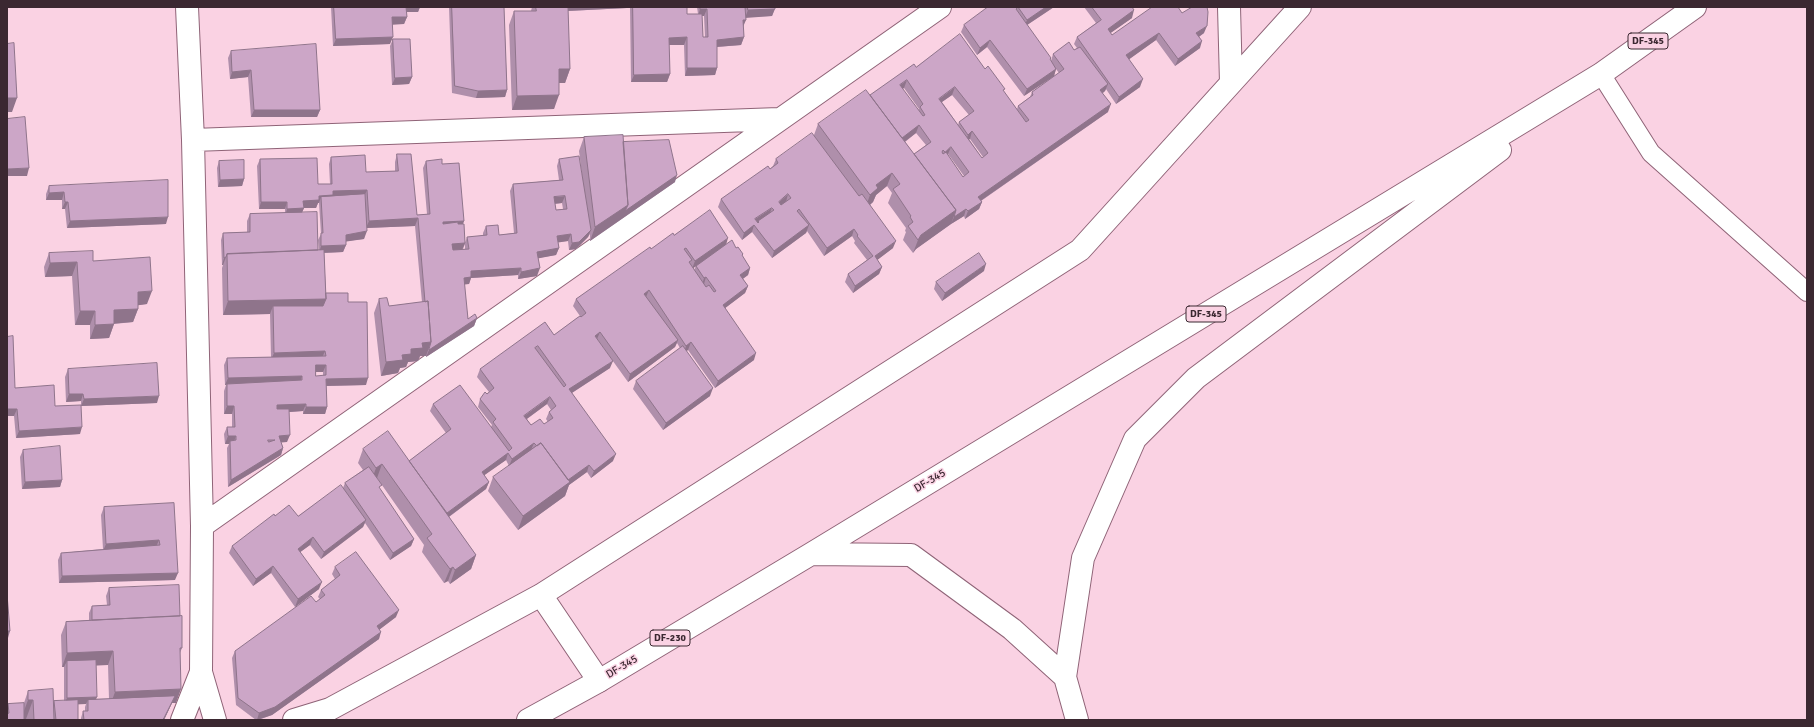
<!DOCTYPE html>
<html>
<head>
<meta charset="utf-8">
<style>
	body { margin:0 }
	#map { position:relative; width:1814px; height:727px; overflow:hidden; background:#fad2e3; font-family:Signika,sans-serif }
	canvas { display:block }
	.frame { position:absolute; inset:0; border:8px solid #3b2831; pointer-events:none }
</style>
</head>
<body>
<div id="map">
<canvas width="1814" height="727"></canvas>
<div class="frame"></div>
</div>
<script>
const g = document.querySelector('canvas').getContext('2d');
g.lineJoin = 'round';
function stroke(path, color, width, dash) { g.strokeStyle = color; g.lineWidth = width; g.lineCap = dash ? 'butt' : 'round'; g.setLineDash(dash || []); g.stroke(path); }
function fill(path, color) { g.fillStyle = color; g.fill(path, 'evenodd'); }
function write(font, color, halo, rows, align = 'center') {
  g.font = font + ' Signika,sans-serif'; g.lineWidth = 3; g.setLineDash([]); g.textBaseline = 'middle'; g.strokeStyle = halo; g.fillStyle = color; for (const [text, x, y, turn = 0] of rows) {
    g.save(); g.translate(x, y); g.rotate((+turn || 0) * Math.PI / 180); g.textAlign = isNaN(turn) ? turn : align; if (halo) g.strokeText(text, 0, 0); g.fillText(text, 0, 0); g.restore();
  }
}
const lane = new Path2D(`
	M1601 74 1651 153 1807 292`);
const street = new Path2D(`
	M187 7 193 140 202 526 201 672 215 720
	M1229 7 1231 83
	M193 140 779 119
	M202 526 940 7
	M541 595 599 681
	M182 720 201 672
	M294 720 330 709 541 595 1080 250 1300 7`);
const primary = new Path2D(`
	M811 554 911 555 1012 629 1065 677
	M528 720 599 681 811 554 1601 74 1695 7
	M1077 720 1065 677 1083 558 1135 439 1196 378 1500 150`);
stroke(lane, '#8f6377', 20);
stroke(street, '#8f6377', 24);
stroke(primary, '#8f6377', 24);
stroke(lane, '#fff', 18);
stroke(street, '#fff', 22);
stroke(primary, '#fff', 22);
fill(new Path2D(`
	M331 7H420L418 12H406L407 17 404 24H392L390 44 333 46Z
	M449 7H504L507 90 505 97 476 98 452 93Z
	M532 7H627V8L568 11 570 69 565 83H559L554 109 512 110 509 25 514 11H531Z
	M630 7H687V14H698L697 7H775L772 16 746 17 743 26 744 37 741 45 717 47V68L715 75 685 76 684 45H669L670 74 667 82H631ZM702 16H704L705 37H703Z
	M988 7H1054L1027 25 1051 61 1053 54 1074 50 1077 48 1074 44 1077 37 1096 23 1084 7H1132V18L1110 33 1112 35 1182 13 1204 33 1199 37 1200 48 1175 66 1156 40 1129 59 1140 87 1116 104 1106 89 1105 91 1102 94 1108 112 981 201 982 202 979 209 965 219 964 216 951 224 916 249 913 253 903 240 906 232 905 231 906 228 888 203 892 193 887 186 876 195 873 202 870 205 893 248 877 260 882 267 879 274 853 293 845 282 848 274 867 260 854 243 855 241 852 236 824 256 807 231 806 233 772 258 752 232 742 240 718 207 721 199 770 169 773 166 776 159 814 135 818 124 870 95 916 67 985 69 1004 92 1017 109 1018 106 1030 97 1032 92 1050 79 1024 96 987 47 977 55 961 32 964 25ZM1056 69 1059 73 1054 76ZM904 88 919 109 918 110 902 89ZM952 95 969 115 959 122 958 125 942 102ZM916 133 926 145 914 154 905 142ZM969 139H970L983 157 982 158ZM948 154 964 176 963 177 948 155Z
	M393 39 412 77 409 84 392 85 390 46Z
	M231 51 320 110 317 117H251L248 77 230 79 228 58Z
	M584 137 623 142 675 182 590 241V234L588 237 576 249 569 250 568 241 558 242 559 248 556 255 538 258 537 276 518 279V275L471 278 469 284H464L468 319 477 318 474 326 426 357V356H420L418 361 408 362 406 367 400 368 398 373 381 376 374 313 379 299 389 306 422 302 415 226 366 228 364 239 346 241V245L343 252 324 253 326 293 348 302 366 385 326 386 327 407 325 414H303V411L289 412 287 442H281L283 448 281 455 228 487 227 448 229 444H225L224 434 227 427H232V414H224V391L226 385H225L224 365 227 358 271 357 270 314 223 315 222 268 223 265H222L221 240 223 233 247 232V221L250 214 285 213V209H259L257 166 260 159 318 184H330L329 164 331 157 366 172 395 171V162L397 154 417 215 427 214 423 168 426 161 442 164 464 221 463 224 465 243 467 237 483 236V233L486 226 499 235 514 233 510 191 513 184 559 180 557 166 559 159 582 175 579 151ZM318 203H319L321 234 318 240 319 250H318L302 212 304 208H316ZM562 203 563 209 556 210 555 204ZM465 244V249H463ZM316 372H323V376H316Z
	M219 161 244 179 242 186 218 187 217 168Z
	M49 186 166 224 67 228 65 209H62V200H46V194Z
	M674 235 726 244 742 256 750 268 748 275 743 279 748 286 745 293 725 308 754 360 715 388 688 350 686 351 710 396 663 430 633 389 636 381 680 348 677 343 675 347 628 382 597 339 610 368 572 393 613 461 591 478 587 472 569 485 565 496 518 530 488 491 493 477 509 466 506 460 484 475 489 482 486 489 449 517 476 555 471 569 450 584 448 581 444 583 422 552 424 545 377 478 380 490 414 539 411 546 390 560 365 523 363 527 321 559 310 545 300 552 319 589 295 607 271 573 253 586 229 553 232 546 275 516H298L343 488 345 483 363 470 358 463 363 449 409 461 446 433 430 411 433 404 491 427 492 425 478 407 480 399 489 392 477 377 480 369 554 335 580 316 573 306 576 299 651 249ZM702 262 696 266 694 270 693 268ZM547 404 551 410 549 412 546 419 548 422 544 424 531 425 527 419Z
	M49 253 93 261 147 304 138 305V309L133 322 114 324 109 338 90 339V325H75L72 276 45 277 44 267Z
	M984 271 942 301 934 289 936 282Z
	M68 369 157 403 81 406V401L66 402 65 377Z
	M15 388 55 406 80 434 16 438 14 416Z
	M23 450 62 480 60 487 22 489 20 457Z
	M174 503 175 580 59 583 58 560 61 553 103 549 101 515 104 507Z
	M335 567 396 617 380 629 379 639 272 715 258 720H256L236 705 232 658 235 651 316 602 320 599 318 597 321 590 335 579 332 574Z
	M109 588 182 648 180 653 176 703H172L164 720H81V718L83 711H85V707L86 704H78V720H26V719L7 720V707L8 704 24 703 28 691 53 704 54 701H64V667H62L61 635 66 622 89 620V613L92 606 107 605 106 596ZM96 665H108L109 699H96Z`), '#af8fab');
fill(new Path2D(`
	M405 7H420L418 12H404Z
	M568 7H627V8L566 11Z
	M1046 7H1054L1024 27 1027 20Z
	M700 9H707L704 16H698Z
	M775 9 772 16 745 18 748 10Z
	M1134 10 1132 18 1105 37 1108 29Z
	M392 17H407L404 24 389 25Z
	M743 20H746L743 27Z
	M1207 26 1204 33 1194 40 1196 33Z
	M1159 33 1156 40 1124 63 1126 55Z
	M393 37 390 44 333 46 336 39Z
	M687 37 684 45H666L669 38Z
	M744 37 741 45 715 47 717 40Z
	M990 40 987 47 977 55 980 48Z
	M1202 41 1200 48 1175 66 1178 59Z
	M687 68H717L715 75 685 76Z
	M559 69H570L565 83H554Z
	M1056 69 1054 76 1024 96 1027 89Z
	M251 70 248 77 230 79 232 72Z
	M670 74 667 82H631L634 75Z
	M412 77 409 84 392 85 395 78Z
	M1143 79 1140 87 1116 104 1119 97Z
	M907 80 904 88 897 92 900 85Z
	M1108 84 1105 91 1097 97 1100 90Z
	M955 87 952 95 936 106 939 99Z
	M507 90 505 97 476 98 478 91Z
	M559 95 554 109 512 110 517 96Z
	M7 98H17L12 112H7Z
	M1111 104 1108 112 976 204 978 197Z
	M254 110H320L317 117H251Z
	M919 125 916 133 895 149 897 142Z
	M972 131 970 139 965 142 968 135Z
	M951 147 948 154 942 159 945 152Z
	M29 168 27 176H7V169Z
	M892 173 887 186 876 195 873 202 865 209 870 195 876 185Z
	M677 175 675 182 590 241 595 227 628 205Z
	M244 179 242 186 218 187 220 180Z
	M367 190 364 197H321L319 203H318L316 208H304L301 215 285 216 287 209 303 201 319 196 333 191Z
	M64 192 62 200H46L49 193Z
	M788 194 786 202 776 209 779 202Z
	M565 196 562 203 551 204 554 197Z
	M65 202H68L65 209H62Z
	M261 202H287L285 209H259Z
	M982 202 979 209 965 219 968 211Z
	M772 208 769 215 758 221V223L754 225 752 232 742 240 744 233 755 219Z
	M966 209 964 216 951 224 954 217Z
	M956 210 951 224 916 249 913 253 918 240 921 235Z
	M168 217 166 224 67 228 70 221Z
	M418 218 415 226 366 228 369 221Z
	M464 221 461 228 440 229 443 222Z
	M809 225 806 233 772 258 774 251Z
	M854 229 852 236 824 256 827 248Z
	M591 230 588 237 576 249 569 250 572 243Z
	M367 231 364 239 343 242 346 235Z
	M571 234 568 241 555 243 557 236Z
	M728 238 726 245 692 269 695 261Z
	M896 241 893 248 872 264 875 256Z
	M465 243 462 250 450 251 452 244Z
	M346 245 343 252 319 253 321 246Z
	M559 248 556 255 535 259 537 252Z
	M226 257 223 265H222L224 258Z
	M77 262 72 276 45 277 50 263Z
	M986 264 984 271 942 301 945 293Z
	M882 267 879 274 853 293 855 286Z
	M521 268 518 275 471 278 469 284 461 285 464 278 471 271Z
	M540 268 537 276 518 279 521 272Z
	M750 268 748 275 738 282 740 275Z
	M706 277 704 284 702 285 704 278Z
	M748 286 745 293 720 312 723 305Z
	M649 290 646 297 644 294Z
	M152 291 147 304 133 306 138 292Z
	M326 299 321 313 273 306 270 314 223 315 228 301Z
	M138 309 133 322 109 324 114 310Z
	M80 311H95L90 325H75Z
	M477 318 474 326 426 357 429 350Z
	M114 324 109 338 90 339 95 325Z
	M600 332 597 339 595 336Z
	M678 340 675 347 628 382 630 374Z
	M431 342 426 356H420L418 361 408 362 406 367 400 368 398 373 381 376 386 362 402 355 411 349 422 343Z
	M691 342 688 350 684 353 686 346Z
	M325 351 322 358 271 360 274 353Z
	M756 353 754 360 715 388 718 381Z
	M613 361 610 368 567 396 569 389Z
	M316 365H326L323 372H313Z
	M302 376 300 383 227 384 226 385H225L228 378Z
	M368 378 366 385 323 386 326 379Z
	M713 388 710 396 663 430 666 423Z
	M69 394H83L81 401 66 402Z
	M159 396 157 403 81 406 84 399Z
	M550 397 547 404 521 423 524 416Z
	M306 404 303 411 275 413 277 405Z
	M227 406H234L232 414H224Z
	M306 407H327L325 414H303Z
	M7 409H17L14 416H7Z
	M82 427 80 434 16 438 19 431Z
	M290 435 287 442 276 443 279 436Z
	M228 436H236L233 444 230 441 229 444H225Z
	M534 443 531 450 509 466 512 459Z
	M283 448 281 455 228 487 231 480Z
	M508 453 506 460 479 479 482 472Z
	M616 454 613 461 591 478 594 471Z
	M382 464 377 478 371 482 376 468Z
	M589 465 587 472 569 485 565 496 518 530 523 516 564 483Z
	M62 480 60 487 22 489 25 482Z
	M489 482 486 489 443 521 446 514Z
	M366 520 363 527 321 559 324 552Z
	M313 537 310 545 295 556 298 549Z
	M414 539 411 546 390 560 393 553Z
	M159 540 156 547 103 551 106 544Z
	M476 555 471 569 450 584 455 570Z
	M273 566 271 573 253 586 256 579Z
	M453 567 448 581 444 583 450 569Z
	M178 573 175 580 59 583 62 576Z
	M322 582 319 589 295 607 298 599Z
	M399 610 396 617 375 633 377 626Z
	M7 631H10L8 638H7Z
	M381 632 379 639 272 715 257 720 259 713Z
	M113 651 108 665 67 667V661L64 667H62L67 653Z
	M181 689 176 703H172L164 720 110 706 115 692Z
	M97 697 94 704 88 700 86 704 64 705 67 698Z
	M28 700H33L26 719H21Z`), '#8f748b');
const building = new Path2D(`
	M334 7H406L407 17H392L393 37 336 39Z
	M452 7H504L507 90 478 91 455 86Z
	M536 7H568L570 69H559V95L517 96 514 11H536Z
	M633 7H687V14H702L703 37H708L707 9H700V7H745L746 20H743L744 37 717 40V68H687V37L669 38 670 74 634 75Z
	M748 7H775V9L748 10Z
	M988 7H1046L1027 20 1018 7 1016 9 1051 58 1050 59 1056 69 1027 89 990 40 980 48 964 25Z
	M1092 7H1132L1134 10 1108 29 1112 35 1152 7H1178L1182 13 1192 7H1207L1208 12 1207 26 1196 33 1202 41 1178 59 1159 33 1126 55 1143 79 1119 97 1077 37 1101 20Z
	M960 34 985 69 988 66 1005 89 1003 90 1026 122 1029 120 1018 106 1033 95 1032 92 1064 69 1053 54 1069 42 1074 50 1080 47 1108 84 1100 90 1111 104 978 197 982 202 968 211 966 209 954 217 956 210 914 154 931 142 919 125 902 138 870 95 914 64 916 67ZM907 80 923 104 920 107 925 115 923 116 900 85ZM955 87 974 111 959 122 968 135 972 131 988 153 982 158 939 99ZM951 147 969 172 963 177 946 152 943 154 942 152 943 150 945 152Z
	M393 39H410L412 77 395 78Z
	M14 43 17 98H7V44Z
	M316 44 320 110H254L251 70 232 72 231 51Z
	M866 90 956 210 921 235 918 240 908 226 913 222 910 217 911 216 893 189 900 184 892 173 876 185 878 188 870 195 818 124Z
	M25 117 29 168 7 169V119Z
	M812 133 859 196 862 194 896 241 875 256 882 267 855 286 848 274 873 256 857 236 858 235 854 229 827 248 799 209 797 211 809 225 774 251 754 225 744 233 721 199 768 166 770 169 778 163 776 159ZM788 194 791 198 781 205 779 202ZM772 208 774 210 758 221 759 222 758 223 755 219Z
	M623 135 628 205 595 227 584 137Z
	M669 140 677 175 625 211 628 205 623 142Z
	M397 154H411L417 215 430 214 426 161 442 159V164L459 163 464 221 443 222V224L458 222V224H464L465 243 452 244 453 250 469 249 467 237 487 235 486 226 498 225 499 235 517 233 513 184 563 180 559 159 579 156 591 230 579 242 572 243 571 234 557 236 559 248 537 252 540 268 521 272V268L471 271V277L464 278 468 319 475 314 477 318 429 350V349L431 342 428 301 425 302 418 218 369 221 367 190 333 191V195L319 196V200L303 201 304 208 287 209V202H261L260 159 317 158 318 184H332L331 157 365 155 366 172 398 171ZM565 196 567 209 556 210 554 197Z
	M244 160V179L220 180 219 161Z
	M168 180V217L70 221 68 202H65L64 192 49 193V186Z
	M365 194 367 231 346 235V245L321 246V233H323L321 197Z
	M710 210 728 238 695 261 686 248 684 249 692 260 689 262 706 287 709 285 714 292 716 291 706 277 704 278 696 266 732 240 736 248 738 247 743 254 742 255 750 268 740 275 748 286 723 305 756 353 718 381 691 342 686 346 649 290 644 294 678 340 630 374 600 332 595 336 613 361 569 389 616 454 594 471 589 465 568 480 541 443 537 446 534 443 512 459 508 453 482 472 489 482 447 513 409 461 451 429 433 404 460 385 509 451 512 448 493 422 496 419 480 399 485 392 487 394 494 388 480 369 545 322 554 335 577 318 580 316 581 317 586 313 576 299 650 247 651 249 673 233 674 235ZM538 346 566 385 564 387 535 348ZM550 397 556 406 549 412 553 418 544 424 540 419 531 425 524 416Z
	M317 212 318 250 227 254 226 257 224 258 223 233 250 232V214Z
	M324 250 326 299 228 301 227 254Z
	M93 251V261L150 257 152 291 138 292V309L114 310V324L95 325V311H80L77 262 50 263 49 253Z
	M979 253 986 264 945 293 936 282Z
	M326 293H348V302H367L368 378 326 379 327 407H306V404L277 405V409H289L290 435 279 436 283 448 231 480 230 441 236 440V436H228L227 427H235L234 406H227V384L302 380V376L228 378 227 358 326 356 325 351 274 353 273 306H323L326 299ZM316 365H326V375L316 376ZM268 440H275L269 442Z
	M387 298 389 306 428 301 431 342 422 343 423 348 411 349V354L402 355 403 360 386 362 379 299Z
	M13 336 15 388 54 385 55 406 81 405 82 427 19 431 17 409H7V337Z
	M683 346 713 388 666 423 636 381Z
	M157 363 159 396 84 399 83 394H69L68 369Z
	M388 431 476 555 455 570 453 567 450 569 427 538 432 534 382 464 376 468 363 449Z
	M541 443 570 482 523 516 493 477Z
	M60 446 62 480 25 482 23 450Z
	M369 467 382 485 379 487 414 539 393 553 345 483Z
	M341 485 366 520 324 552 313 537 298 549 322 582 298 599 273 566 256 579 232 546 274 514 275 516 289 505 298 516Z
	M174 503 178 573 62 576 61 553 160 545 159 540 106 544 104 507Z
	M356 552 399 610 377 626 381 632 275 707 259 713 238 698 235 651 311 596 316 602 325 595 321 590 340 575 335 567Z
	M179 585 180 616 92 620V606L110 605 109 588Z
	M7 594 10 631H7Z
	M182 616V648H180L181 689 115 692 113 651 67 653 66 622Z
	M96 660 97 697 67 698V661Z
	M53 689 54 720H34L33 700H28V691Z
	M175 696 164 718 162 720H84L83 711H88V700Z
	M78 700V720H56L54 701Z
	M24 703V720H7V714L9 713 8 704Z`);
fill(building, '#cca6c7');
stroke(building, '#8f748b', 1);
for (const [x, y, w] of [
	[1648,41,40],
	[1206,314,40],
	[670,638,40]
]) { const box = new Path2D(); box.roundRect(x - w / 2, y - 8, w, 16, 3); g.fillStyle = '#fad2e3'; g.fill(box); stroke(box, '#3b2831', 1); }
write('bold 10px', '#3b2831', null, [
	["DF-345",1648,41],
	["DF-345",1206,314],
	["DF-230",670,638]
]);
write('11px', '#3b2831', '#fad2e3', [
	["DF-345",930,481,-31],
	["DF-345",622,667,-31]
]);
</script>
</body>
</html>
